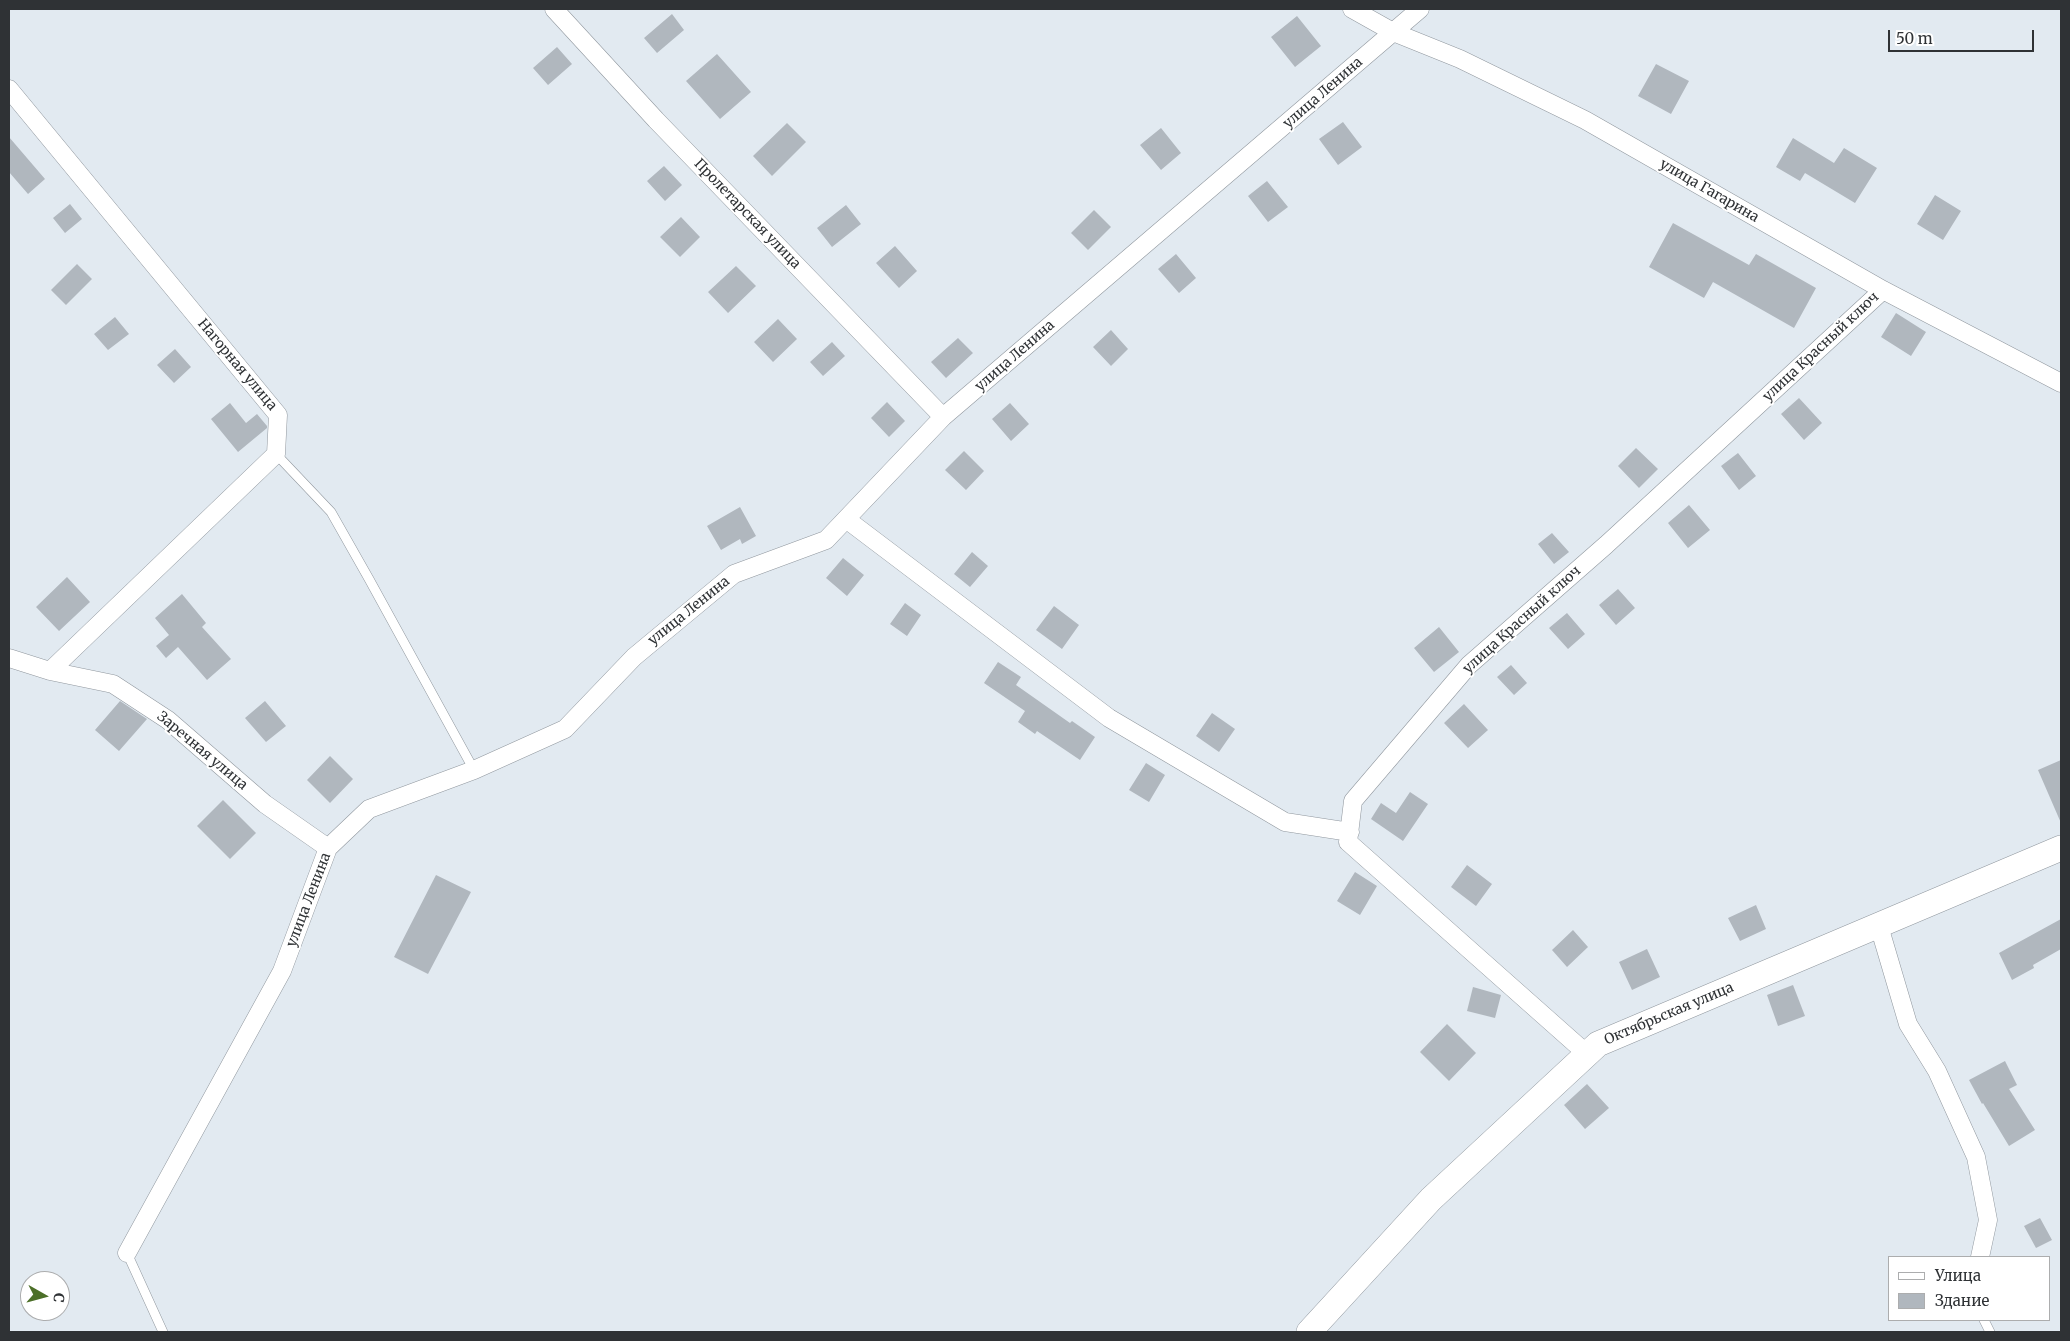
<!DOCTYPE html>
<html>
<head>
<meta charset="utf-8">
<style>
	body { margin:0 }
	#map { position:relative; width:2070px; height:1341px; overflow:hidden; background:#e2eaf1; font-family:Merriweather,serif }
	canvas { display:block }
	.frame { position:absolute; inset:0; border:10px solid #2f3235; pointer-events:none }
	.legend { position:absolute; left:1888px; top:1256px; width:162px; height:65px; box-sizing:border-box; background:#fff; border:1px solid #acadae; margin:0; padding:6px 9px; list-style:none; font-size:15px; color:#2f3235 }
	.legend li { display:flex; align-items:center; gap:10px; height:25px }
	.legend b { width:25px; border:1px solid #acadae }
	.north { position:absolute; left:20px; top:1271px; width:50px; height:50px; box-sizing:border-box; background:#fff; border:1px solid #acadae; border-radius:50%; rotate:97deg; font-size:14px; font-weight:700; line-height:20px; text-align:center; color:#2f3235 }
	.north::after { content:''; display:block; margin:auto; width:18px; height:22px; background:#4c6f28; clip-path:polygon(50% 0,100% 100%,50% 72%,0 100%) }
	.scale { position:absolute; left:1888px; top:30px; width:146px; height:22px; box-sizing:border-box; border:2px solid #2f3235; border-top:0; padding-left:6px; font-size:15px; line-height:18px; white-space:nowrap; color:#2f3235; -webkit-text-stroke:4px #fff; paint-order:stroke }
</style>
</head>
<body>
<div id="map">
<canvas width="2070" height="1341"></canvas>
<div class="frame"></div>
<ul class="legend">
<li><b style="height:6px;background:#fff"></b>Улица</li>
<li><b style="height:14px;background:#b0b7be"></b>Здание</li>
</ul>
<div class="north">С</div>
<div class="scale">50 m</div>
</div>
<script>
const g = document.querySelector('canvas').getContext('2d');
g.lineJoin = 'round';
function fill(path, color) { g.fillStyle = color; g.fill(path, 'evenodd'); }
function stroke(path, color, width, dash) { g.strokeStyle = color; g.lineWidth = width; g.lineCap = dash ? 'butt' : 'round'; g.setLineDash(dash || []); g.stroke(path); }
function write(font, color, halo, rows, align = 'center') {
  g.font = font + ' Merriweather,serif'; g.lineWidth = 4; g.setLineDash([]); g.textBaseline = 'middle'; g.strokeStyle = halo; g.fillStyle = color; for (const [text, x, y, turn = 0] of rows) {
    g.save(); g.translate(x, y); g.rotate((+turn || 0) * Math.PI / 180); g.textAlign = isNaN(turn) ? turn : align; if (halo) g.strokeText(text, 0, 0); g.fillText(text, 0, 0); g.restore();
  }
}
fill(new Path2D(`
	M672 14 684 30 657 53 644 38Z
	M1297 16 1321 46 1295 67 1271 37Z
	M557 47 572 64 548 85 533 68Z
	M717 54 751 92 720 119 686 81Z
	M1656 64 1689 81 1671 114 1638 96Z
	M1343 122 1362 147 1338 165 1319 139Z
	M787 123 806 142 772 176 753 156Z
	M1161 128 1181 153 1161 170 1140 145Z
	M9 137 45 179 28 194 9 172Z
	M1793 138 1834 163 1844 148 1877 168 1855 203 1805 173 1800 181 1776 167Z
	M664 166 682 185 665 201 647 181Z
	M1267 181 1288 207 1268 222 1248 196Z
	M1935 195 1961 211 1943 240 1917 224Z
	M70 204 82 219 65 233 53 218Z
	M846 205 861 224 832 247 817 228Z
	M1094 210 1111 227 1088 250 1071 233Z
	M681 217 700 237 680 257 660 237Z
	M1673 223 1749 265 1756 254 1816 288 1794 328 1713 282 1704 298 1649 267Z
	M895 246 917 271 899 288 876 263Z
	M1176 254 1196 278 1179 293 1158 269Z
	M77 264 92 279 66 305 51 290Z
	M736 266 756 286 728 313 708 292Z
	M1896 313 1926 332 1911 356 1881 337Z
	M115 317 129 334 108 350 94 334Z
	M778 319 797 339 773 362 754 342Z
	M1111 330 1128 349 1111 366 1093 347Z
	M958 338 973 353 946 378 931 362Z
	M832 342 845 356 823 376 810 362Z
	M175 349 191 367 174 383 157 365Z
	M1799 398 1822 423 1804 440 1781 414Z
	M887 402 905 421 889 437 871 418Z
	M230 403 246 423 257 414 267 426V428L238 452 211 419Z
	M1010 403 1029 424 1011 441 992 419Z
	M1636 448 1658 469 1639 488 1618 466Z
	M964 451 984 471 966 490 945 470Z
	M1738 453 1756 476 1739 490 1721 466Z
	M1689 505 1710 530 1688 548 1668 523Z
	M740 507 756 536 742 544 740 539 721 550 707 526Z
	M1552 533 1569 552 1554 564 1538 544Z
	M972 552 988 566 970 587 954 574Z
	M843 558 864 575 847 596 826 578Z
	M67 577 90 602 59 631 36 607Z
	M1618 589 1635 608 1616 625 1599 605Z
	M182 594 206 623 202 627 231 659 207 680 178 647 166 658 156 646 169 635 155 618Z
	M905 603 921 615 907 636 890 624Z
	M1054 606 1079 625 1062 649 1036 630Z
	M1567 613 1585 634 1568 649 1549 628Z
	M1439 627 1459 652 1434 672 1414 648Z
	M998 662 1021 677 1016 685 1070 723 1072 721 1095 737 1080 760 1037 731 1035 734 1018 722 1025 711 984 683Z
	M1511 665 1527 683 1514 695 1497 677Z
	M120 701 147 719 119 751 95 730Z
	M265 701 286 726 266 742 245 718Z
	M1464 704 1488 730 1468 748 1444 723Z
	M1212 713 1235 729 1219 752 1196 736Z
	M330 756 353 779 330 803 307 780Z
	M2061 760V823L2038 770Z
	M1146 763 1165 775 1149 802 1129 790Z
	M1410 792 1428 804 1403 841 1371 819 1381 803 1396 813Z
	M223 800 256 833 230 859 197 826Z
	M1467 865 1492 884 1476 906 1451 887Z
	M1355 872 1377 886 1360 915 1337 901Z
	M436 875 471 892 428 974 394 957Z
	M1756 905 1766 929 1740 941 1728 918Z
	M2061 919V949L2033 965 2034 968 2012 980 1999 953Z
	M1573 930 1588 947 1567 967 1552 950Z
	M1647 949 1660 977 1632 990 1619 962Z
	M1793 985 1805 1016 1778 1026 1767 995Z
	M1473 987 1501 995 1495 1018 1467 1011Z
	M1447 1024 1476 1053 1449 1081 1420 1052Z
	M2005 1061 2017 1085 2009 1089 2035 1130 2009 1146 1983 1103 1982 1104 1969 1080Z
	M1587 1084 1609 1108 1585 1129 1564 1105Z
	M2040 1218 2052 1240 2036 1248 2024 1226Z`), '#b0b7be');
const lane = new Path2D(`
	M276 454 331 512 369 579 474 770
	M127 1253 163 1332
	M1984 1320 1990 1332`);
const street = new Path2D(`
	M554 9 656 120 943 417
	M1352 9 1393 32 1460 59 1585 120 1883 290 2061 383
	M9 89 278 415 276 454 50 671
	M846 519 1109 718 1285 822 1350 832
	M9 658 50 671 113 684 168 720 265 804 328 848
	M1879 926 1908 1024 1937 1071 1976 1157 1988 1220 1980 1257
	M1587 1054 1348 842 1353 801 1469 665 1606 545 1883 290
	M127 1253 282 971 328 848 369 809 474 770 565 729 634 657 734 574 826 540 943 417 1420 9`);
const secondary = new Path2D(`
	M1309 1332 1431 1199 1598 1044 2061 848`);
stroke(lane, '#90979e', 10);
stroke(street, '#90979e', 19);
stroke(secondary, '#90979e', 26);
stroke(lane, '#fff', 9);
stroke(street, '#fff', 18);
stroke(secondary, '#fff', 25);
write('14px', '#2f3235', '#fff', [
	["улица Ленина",1323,93,-41],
	["улица Гагарина",1709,191,30],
	["Пролетарская улица",747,214,46],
	["улица Красный ключ",1821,347,-43],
	["улица Ленина",1015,356,-41],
	["Нагорная улица",237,365,50],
	["улица Ленина",689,611,-39],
	["улица Красный ключ",1522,620,-42],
	["Заречная улица",202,751,40],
	["улица Ленина",309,900,-69],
	["Октябрьская улица",1669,1014,-23]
]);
</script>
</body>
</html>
